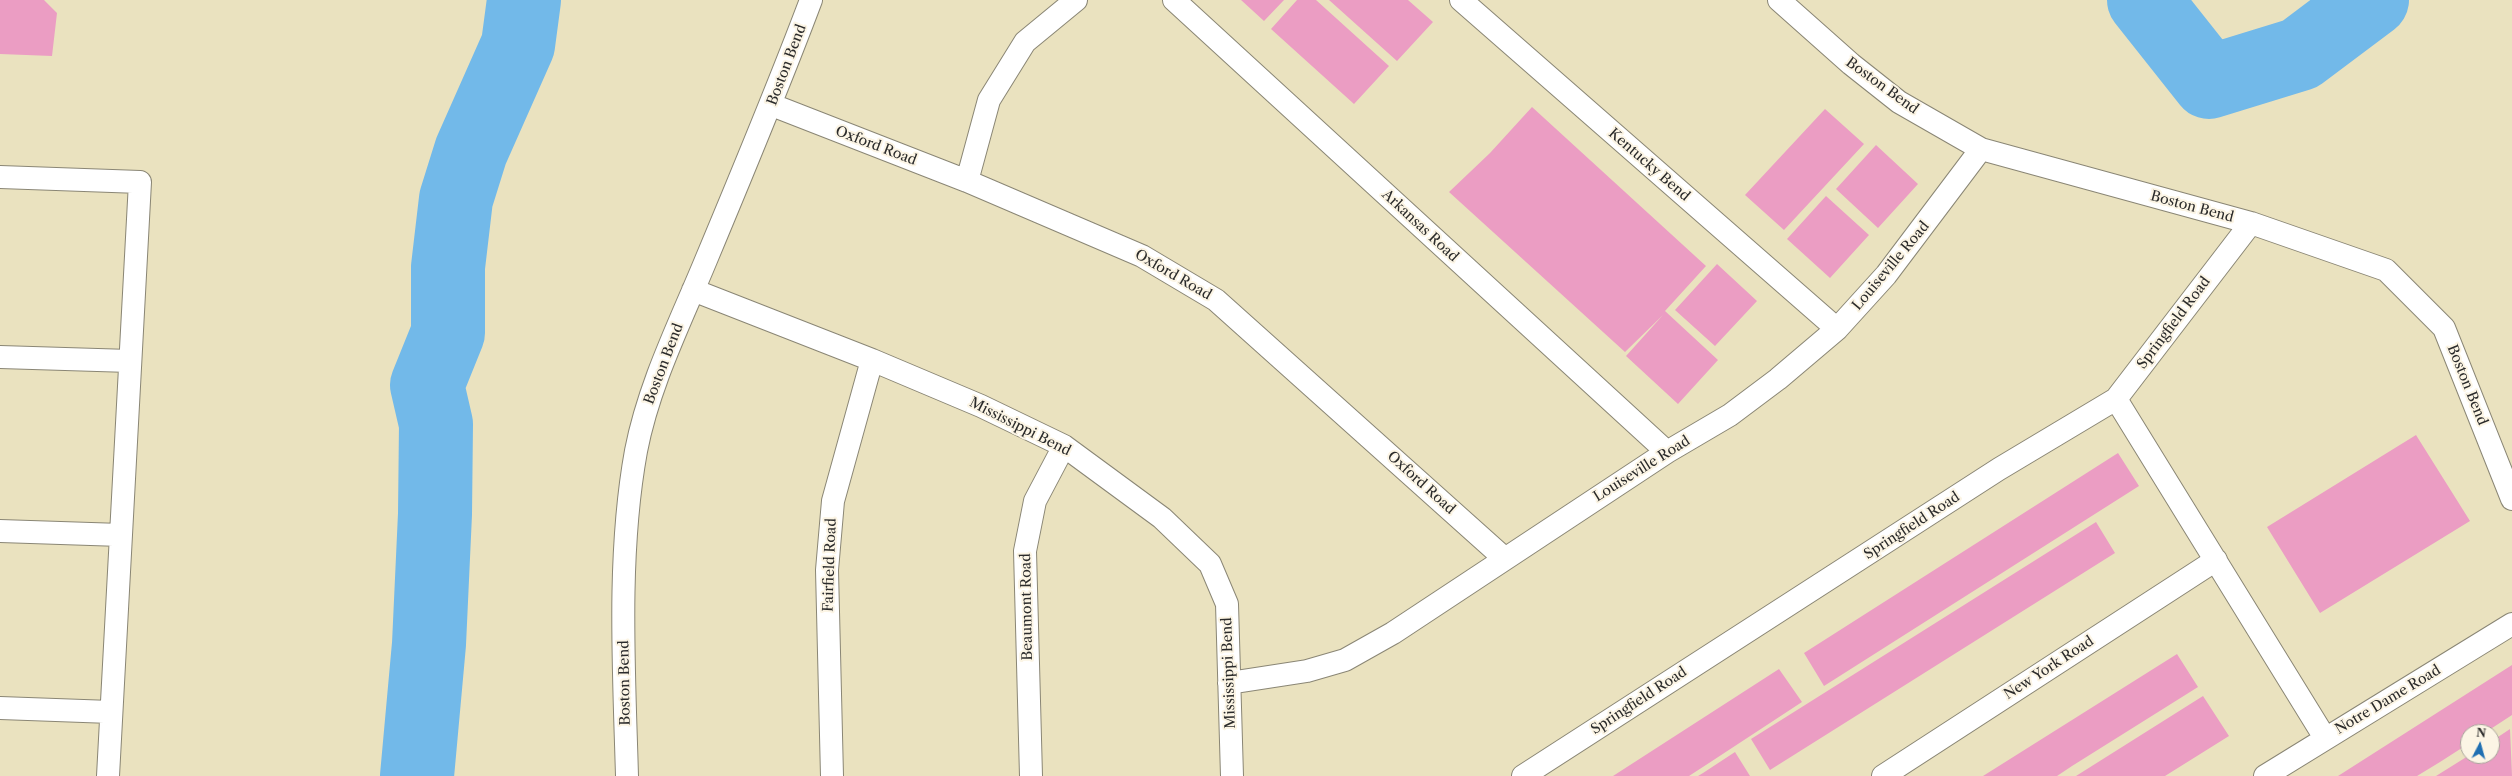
<!DOCTYPE html>
<html>
<head>
<meta charset="utf-8">
<style>
	body { margin:0 }
	#map { position:relative; width:2512px; height:776px; overflow:hidden; background:#eae2bf; font-family:"Libre Caslon Text",serif }
	canvas { display:block }
	.north { position:absolute; left:2460px; top:724px; width:40px; height:40px; box-sizing:border-box; background:#fcf5e5; border:1px solid #a8a49b; border-radius:50%; rotate:6deg; font-size:11px; font-weight:700; line-height:16px; text-align:center; color:#2b2b2b }
	.north::after { content:''; display:block; margin:auto; width:14px; height:18px; background:#1f6fb2; clip-path:polygon(50% 0,100% 100%,50% 72%,0 100%) }
</style>
</head>
<body>
<div id="map">
<canvas width="2512" height="776"></canvas>
<div class="north">N</div>
</div>
<script>
const g = document.querySelector('canvas').getContext('2d');
g.lineJoin = 'round';
function stroke(path, color, width, dash) { g.strokeStyle = color; g.lineWidth = width; g.lineCap = dash ? 'butt' : 'round'; g.setLineDash(dash || []); g.stroke(path); }
function fill(path, color) { g.fillStyle = color; g.fill(path, 'evenodd'); }
function write(font, color, halo, rows, align = 'center') {
  g.font = font + ' "Libre Caslon Text",serif'; g.lineWidth = 4; g.setLineDash([]); g.textBaseline = 'middle'; g.strokeStyle = halo; g.fillStyle = color; for (const [text, x, y, turn = 0] of rows) {
    g.save(); g.translate(x, y); g.rotate((+turn || 0) * Math.PI / 180); g.textAlign = isNaN(turn) ? turn : align; if (halo) g.strokeText(text, 0, 0); g.fillText(text, 0, 0); g.restore();
  }
}
stroke(new Path2D(`
	M2144 0 2209 82 2300 54 2372 0
	M417 776 429 644 435 514 436 424 427 385 448 333V267L456 199 471 151 518 45 524 0`), '#72b9e9', 74);
fill(new Path2D(`
	M0 0H44L57 13 52 56 0 54Z
	M1241 0H1284L1264 21Z
	M1297 0H1316L1389 66 1354 104 1271 29Z
	M1329 0H1408L1433 22 1397 61Z
	M1532 107 1706 266 1665 311 1718 360 1678 404 1626 356 1663 315 1625 352 1449 192 1490 153Z
	M1825 109 1864 144 1784 230 1745 195Z
	M1876 145 1918 184 1878 228 1836 189Z
	M1826 196 1869 235 1830 278 1787 239Z
	M1717 264 1757 301 1715 346 1675 310Z
	M2416 435 2470 521 2320 613 2267 527Z
	M2118 453 2139 486 1824 686 1804 653Z
	M2096 522 2115 553 1770 770 1751 739Z
	M2177 654 2198 687 2072 766 2057 776H1983Z
	M2512 665V715L2486 732H2468V744L2440 762 2417 776H2338Z
	M1779 669 1802 702 1709 763 1689 776H1613Z
	M2203 696 2229 736 2165 776H2076Z
	M2510 729 2512 776H2436L2468 756H2492V741Z
	M1735 752 1750 776H1698L1703 773Z`), '#eb9dc3');
const street = new Path2D(`
	M1174 0 1667 452
	M1461 0 1837 329
	M1779 0 1851 64 1899 102 1981 149 2251 223 2386 270 2444 328 2512 499
	M772 105 967 181 1142 256 1216 300 1504 558
	M0 177 140 182 108 776
	M967 181 989 100 1025 42 1076 0
	M693 290 872 360 981 406 1064 446 1162 518 1210 564 1227 604 1232 776
	M0 357 130 361
	M2116 399 2325 738
	M0 531 121 535
	M1229 683 1307 671 1345 660 1393 633 1667 452 1730 415 1778 379 1837 329 1886 275 1981 149
	M0 708 111 712
	M627 776C624 670 617 555 636 451 649 384 680 323 706 260 742 174 778 88 811 0
	M832 776 827 570 833 501 872 360
	M1031 776 1025 551 1035 501 1064 446
	M1523 776 1999 469 2116 399 2251 223
	M1883 776 2216 560
	M2265 776 2512 624`);
stroke(street, '#8a8675', 24);
stroke(street, '#fff', 22);
write('14px', '#2b2b2b', '#fcf5e5', [
	["Boston Bend",787,65,-69],
	["Boston Bend",1882,86,36],
	["Oxford Road",876,146,21],
	["Kentucky Bend",1649,165,41],
	["Boston Bend",2192,207,15],
	["Arkansas Road",1420,226,43],
	["Louiseville Road",1891,266,-50],
	["Oxford Road",1173,275,30],
	["Springfield Road",2174,323,-53],
	["Boston Bend",664,364,-69],
	["Boston Bend",2467,385,68],
	["Mississippi Bend",1020,427,27],
	["Louiseville Road",1642,469,-32],
	["Oxford Road",1421,483,42],
	["Springfield Road",1912,526,-33],
	["Fairfield Road",830,565,-88],
	["Beaumont Road",1027,607,-91],
	["New York Road",2049,668,-33],
	["Mississippi Bend",1229,673,-92],
	["Boston Bend",625,683,-91],
	["Notre Dame Road",2388,700,-31],
	["Springfield Road",1639,701,-33]
]);
</script>
</body>
</html>
